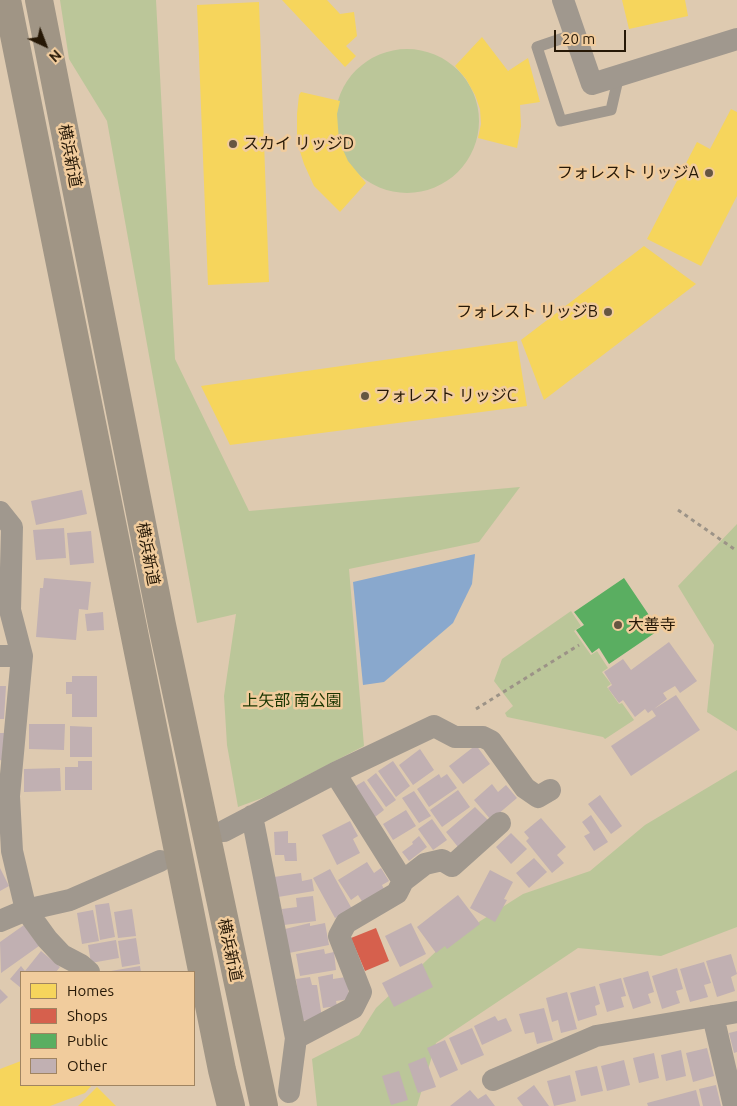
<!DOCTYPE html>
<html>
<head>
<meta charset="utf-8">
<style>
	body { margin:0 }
	#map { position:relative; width:737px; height:1106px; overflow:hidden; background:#decab0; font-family:Ubuntu,sans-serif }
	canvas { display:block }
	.legend { position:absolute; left:20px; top:971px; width:175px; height:115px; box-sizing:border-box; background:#f1cc9d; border:1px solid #a08461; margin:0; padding:6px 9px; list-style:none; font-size:15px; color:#261806 }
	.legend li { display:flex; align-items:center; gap:10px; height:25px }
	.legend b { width:25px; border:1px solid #a08461 }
	.north { position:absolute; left:20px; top:20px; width:50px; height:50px; -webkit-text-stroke:4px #f1cc9d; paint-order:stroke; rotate:137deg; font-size:14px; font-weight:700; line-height:20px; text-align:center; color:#261806 }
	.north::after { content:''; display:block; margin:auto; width:18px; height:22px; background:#261806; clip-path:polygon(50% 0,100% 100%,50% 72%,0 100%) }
	.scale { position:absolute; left:554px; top:30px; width:72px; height:22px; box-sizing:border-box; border:2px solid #261806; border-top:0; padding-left:6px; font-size:15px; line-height:18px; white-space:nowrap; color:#261806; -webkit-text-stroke:4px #f1cc9d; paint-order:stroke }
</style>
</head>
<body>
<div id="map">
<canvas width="737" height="1106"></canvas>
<ul class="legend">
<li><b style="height:14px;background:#f6d55c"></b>Homes</li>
<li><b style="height:14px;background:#d6604d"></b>Shops</li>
<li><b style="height:14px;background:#5aae61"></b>Public</li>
<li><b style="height:14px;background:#c1b0b2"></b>Other</li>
</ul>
<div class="north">N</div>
<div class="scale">20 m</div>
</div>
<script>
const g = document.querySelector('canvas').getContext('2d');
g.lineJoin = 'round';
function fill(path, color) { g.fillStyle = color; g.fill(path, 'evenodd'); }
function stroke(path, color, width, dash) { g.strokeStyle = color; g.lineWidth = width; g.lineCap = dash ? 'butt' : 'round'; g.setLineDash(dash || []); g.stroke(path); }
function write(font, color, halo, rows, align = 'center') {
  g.font = font + ' Ubuntu,"Noto Sans JP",sans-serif'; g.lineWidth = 5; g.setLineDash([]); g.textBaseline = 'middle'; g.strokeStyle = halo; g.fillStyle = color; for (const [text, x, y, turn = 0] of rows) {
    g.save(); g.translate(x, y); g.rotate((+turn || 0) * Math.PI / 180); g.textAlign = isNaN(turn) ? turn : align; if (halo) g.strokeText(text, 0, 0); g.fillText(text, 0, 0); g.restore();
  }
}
fill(new Path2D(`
	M60 0H156L175 359 249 511 520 487 479 542 349 569 364 746 265 797 238 807 227 745 224 696 236 614 197 623 107 121 69 59Z
	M335 121a72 72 0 1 1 144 0a72 72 0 1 1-144 0Z
	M737 524V731L707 712 714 645 678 586Z
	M571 611 581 626 574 631 591 655 597 651 608 668 602 672 611 684 607 687 619 704 622 703 634 720 605 739 603 737 507 717 505 713 513 706 494 681 502 659Z
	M737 770V927L661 956 578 948 436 1043 417 1106H317L312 1059 359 1035 376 1008 444 944 523 894 590 871 645 825Z`), '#bbc699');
fill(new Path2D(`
	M475 554 472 584 453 623 384 682 363 685 353 582Z`), '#89a8cd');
fill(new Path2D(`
	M282 0H327L340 14 354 12 357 36 346 46 356 56 345 67Z
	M622 0H685L688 16 629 29Z
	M259 2 269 282 208 285 197 5Z
	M482 37 508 71 528 58 540 102 520 105 521 126 517 148 478 138 481 124 480 109 475 95 466 79 455 66Z
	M301 92 340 101 337 114 339 141 348 161 366 183 340 212 314 186 304 164 297 142V114L299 95Z
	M731 109 737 112V196L701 266 647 239 697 142 710 149Z
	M644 246 696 284 544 400 521 340Z
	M517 341 527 406 230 445 201 386Z
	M21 1061V1085H92L85 1093 50 1106H0V1069Z
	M97 1087 116 1106H78Z`), '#f6d55c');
fill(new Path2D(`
	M376 928 389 961 365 971 351 938Z`), '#d6604d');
fill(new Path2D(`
	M624 578 659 630 609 664 599 648 592 653 576 630 584 625 574 612Z`), '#5aae61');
fill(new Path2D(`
	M82 490 87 514 36 525 31 501Z
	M64 528 66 558 36 560 33 530Z
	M91 531 94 563 70 565 67 533Z
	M44 578 91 582 88 610 79 609 76 640 36 637 40 588H43Z
	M103 612 104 630 87 631 85 614Z
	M669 642 697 681 680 693 675 686 663 693 667 699 654 709 676 695 700 730 631 776 611 746 656 716 652 710 648 713 645 709 635 717 623 700 619 703 608 688 612 685 604 672 623 659 631 670Z
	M72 676H97V717H72V694H66V682H72Z
	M0 686H6L4 719H0Z
	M29 724H65L64 750 29 749Z
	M70 726 92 727V757H70Z
	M0 733H5L3 761 0 760Z
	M476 745 490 764 463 784 449 766Z
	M420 749 434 770 413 785 399 765Z
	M78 761H92V790H65V767H78Z
	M393 761 410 786 396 797 378 771Z
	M60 768 61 791 24 792V769Z
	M376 773 396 800 386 807 367 780Z
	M439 774 441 778 447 774 457 788 429 807 417 789Z
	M364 781 384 810 375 817 354 787Z
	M492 784 498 792 506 785 517 798 491 820 474 800Z
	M458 790 470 807 442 827 430 810Z
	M414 791 431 816 419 823 402 798Z
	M600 795 622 826 611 834 588 804Z
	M475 807 489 821 458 847 446 832Z
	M406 810 416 826 393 840 383 824Z
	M591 815 608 842 594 851 584 836 590 833 582 822Z
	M541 818 566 847 557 855 564 863 552 873 526 841 529 838 524 832Z
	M432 819 447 840 433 850 418 829Z
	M350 821 358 836 353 839 360 853 337 865 322 835Z
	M288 831V843H296L297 861H285L284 855H275L274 832Z
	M511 833 527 849 511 864 496 847Z
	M419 836 427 847 409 861 402 852 413 844 412 842Z
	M534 858 547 872 529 888 516 873Z
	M367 862 374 873 381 868 389 881 382 885 384 889 363 903 358 895 351 900 338 880Z
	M0 868 9 886 0 891Z
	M330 869 352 909 335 918 313 878Z
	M490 870 513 882 504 899 507 900 495 922 470 908Z
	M301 873 302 881 312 879 314 891 278 897 274 877Z
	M458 895 480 924 447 949 445 946 436 953 417 927Z
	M313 896 316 921 284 925 282 909 297 907 296 898Z
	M109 903 115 937 100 940 95 905Z
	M132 909 136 936 118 938 114 912Z
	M93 910 99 941 82 944 77 913Z
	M310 923V926L325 923 329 945 289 953 285 929Z
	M411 923 426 954 400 967 385 936Z
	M24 925 39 946 1 973 0 942Z
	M136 938 140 964 122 967 118 941Z
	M116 940 119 958 91 963 88 945Z
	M324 949 325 954 334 952 336 970 300 976 296 954Z
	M41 951 60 967 56 972H21V988L10 979 21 966 25 971Z
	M731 954 737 974 731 977 735 991 717 997 706 961Z
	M704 962 711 983 704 985 708 997 690 1002 680 969Z
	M422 963 433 987 394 1007 382 983Z
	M140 966 141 972H111V971Z
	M677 968 683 989 676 991 680 1003 662 1009 652 976Z
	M648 971 654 992 648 994 651 1003 633 1009 623 978Z
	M333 974V979L346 977 350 999 336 1001 337 1006 323 1008 318 977Z
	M310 977 312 985H317L322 1018 302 1021 296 979Z
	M621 978 626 996 621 997 624 1007 607 1012 599 984Z
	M595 986 600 1004 595 1006 597 1015 578 1021 570 993Z
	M0 989 8 997 0 1004Z
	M567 992 577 1029 561 1033 558 1020 552 1022 546 998Z
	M544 1008 553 1040 537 1044 534 1032 525 1034 519 1014Z
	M495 1016 498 1021 506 1018 512 1031 482 1045 474 1026Z
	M472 1028 484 1055 461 1065 449 1038Z
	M737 1031V1052L734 1053 729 1033Z
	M445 1040 458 1070 440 1078 427 1048Z
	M707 1048 714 1076 693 1082 686 1053Z
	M681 1050 686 1076 666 1081 661 1055Z
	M654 1053 659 1078 639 1083 633 1058Z
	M425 1057 436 1087 418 1093 408 1064Z
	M624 1060 630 1085 607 1091 601 1066Z
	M597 1066 603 1091 581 1096 575 1071Z
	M399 1071 408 1100 391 1105 382 1076Z
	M570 1075 576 1101 554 1106 547 1081Z
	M534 1085 549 1106H523L517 1098Z
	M716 1085 721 1106H703L699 1089Z
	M470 1090 478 1099 486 1094 495 1106H450Z
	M696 1090 700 1106H648L647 1103Z`), '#c1b0b2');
stroke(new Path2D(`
	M678 510 737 551
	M476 709 579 645`), '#9c9387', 3, [4, 4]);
stroke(new Path2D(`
	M575 34 537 47 561 121 611 110 619 75`), '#a0988e', 11);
stroke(new Path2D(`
	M563 0 592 84 737 39
	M0 512 12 527 10 610 22 656 9 796 12 851 26 910 47 939 62 955 81 965 89 972
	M0 656H22
	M335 773 403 881
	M252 816 296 1038 289 1092
	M224 831 335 773 434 726 455 737H483L491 741 525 788 538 797 550 790
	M0 921 26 910 70 900 160 861
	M713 1016 734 1106
	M296 1038 353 1008 361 992 339 936 346 923 397 893 403 881 425 864 442 860 452 866 500 823
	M493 1080 596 1036 737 1012`), '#a0988e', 22);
stroke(new Path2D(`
	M7 0 222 1070 231 1106
	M39 0 162 625 264 1106`), '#a09585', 28);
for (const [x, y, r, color] of [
	[233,144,5,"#665642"],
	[709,173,5,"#665642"],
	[608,312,5,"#665642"],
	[365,396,5,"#665642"],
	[618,625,5,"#665642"]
]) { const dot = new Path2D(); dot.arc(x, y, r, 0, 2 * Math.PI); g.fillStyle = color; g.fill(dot); stroke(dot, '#f1cc9d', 2); }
write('16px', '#261806', '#f1cc9d', [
	["スカイ リッジD",243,144],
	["フォレスト リッジA",699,173,"right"],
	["フォレスト リッジB",598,312,"right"],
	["フォレスト リッジC",375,396],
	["大善寺",628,625]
], 'left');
write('16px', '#261806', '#f1cc9d', [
	["横浜新道",70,156,79],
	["横浜新道",148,554,79],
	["横浜新道",230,950,78]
]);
write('16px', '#1b3601', '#f1cc9d', [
	["上矢部 南公園",292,701]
]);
</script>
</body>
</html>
